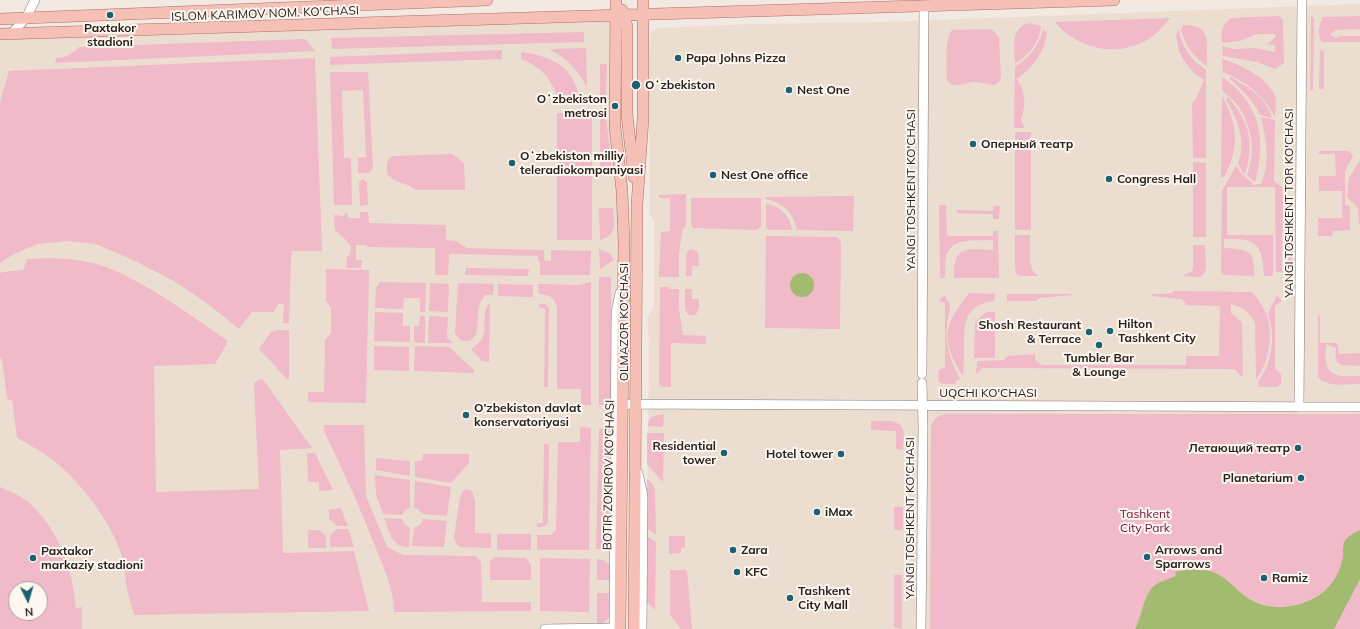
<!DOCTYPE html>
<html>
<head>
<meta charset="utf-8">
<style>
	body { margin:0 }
	#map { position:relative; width:1360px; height:629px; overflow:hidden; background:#f1e9e2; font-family:Mulish,sans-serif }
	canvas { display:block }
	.north { position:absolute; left:8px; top:581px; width:40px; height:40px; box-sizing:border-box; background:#fff6ef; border:1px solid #a8a29c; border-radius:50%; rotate:175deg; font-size:11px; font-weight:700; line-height:16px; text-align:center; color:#262320 }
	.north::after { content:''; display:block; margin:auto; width:14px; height:18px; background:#1a6171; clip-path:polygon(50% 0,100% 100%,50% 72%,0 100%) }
</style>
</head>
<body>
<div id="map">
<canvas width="1360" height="629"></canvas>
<div class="north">N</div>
</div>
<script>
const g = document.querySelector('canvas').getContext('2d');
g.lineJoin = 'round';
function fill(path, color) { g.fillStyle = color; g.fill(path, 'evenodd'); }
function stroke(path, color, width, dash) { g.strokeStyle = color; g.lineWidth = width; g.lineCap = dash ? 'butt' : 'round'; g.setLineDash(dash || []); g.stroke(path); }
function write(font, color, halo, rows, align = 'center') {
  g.font = font + ' Mulish,sans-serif'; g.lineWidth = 4; g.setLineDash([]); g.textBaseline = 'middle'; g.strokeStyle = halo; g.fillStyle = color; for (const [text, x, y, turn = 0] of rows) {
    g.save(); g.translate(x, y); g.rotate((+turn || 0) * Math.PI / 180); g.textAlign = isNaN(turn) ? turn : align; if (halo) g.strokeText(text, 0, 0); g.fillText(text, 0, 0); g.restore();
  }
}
fill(new Path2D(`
	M1360 4V629H646L649 346 647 318 654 307 655 221 649 214V55L650 36 652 31 658 28 751 24 883 22Z
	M615 16 620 170V629H0V34ZM16 589H40V613H16Z`), '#ecddd1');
fill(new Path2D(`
	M1278 16 1282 18 1283 23 1284 63 1275 69 1257 62 1223 56 1222 46 1234 49 1255 48 1275 52V45L1267 44 1274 39 1276 36 1275 34H1257L1240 41 1222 43C1221 31 1222 25 1231 18Z
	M1360 16V29L1336 30 1330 34 1336 38 1339 36H1360V42H1322C1317 36 1319 24 1323 17Z
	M1311 17H1314L1313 90H1310Z
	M1170 18C1164 25 1158 33 1150 38 1125 55 1092 52 1069 35 1064 32 1059 27 1055 22Z
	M1029 23 1041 26C1040 41 1028 57 1015 63 1015 47 1010 28 1029 23Z
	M1183 25C1213 25 1206 44 1207 66 1193 56 1185 46 1181 29Z
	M989 29 994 31 999 38 1001 77 999 82 994 85C988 85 981 82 975 82 965 82 954 90 947 80 947 67 944 39 952 30Z
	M1043 29 1047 33C1044 54 1033 67 1017 79 1026 94 1026 104 1021 120L1025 128H1014L1015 67C1029 58 1039 46 1043 29Z
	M1179 29C1181 47 1192 60 1206 70V158H1193L1192 104 1196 99 1204 80 1194 73 1185 62 1179 52 1176 35Z
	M584 32V42L332 49 331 38Z
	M305 39 315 51 55 63 56 58C66 58 73 53 79 47Z
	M586 48 587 88C579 70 566 58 549 49Z
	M502 50V59L330 65V57Z
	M1320 50H1323L1324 52V88L1322 90 1319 88Z
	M521 52C549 56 572 64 579 96L556 94C550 76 539 66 521 59Z
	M315 58 322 251H292L291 259 289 323H283L284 304H278L274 312H252L239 329 208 304 174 281 135 261 96 244 67 241 38 244 14 254 0 263V102L9 71Z
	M1222 59C1240 64 1267 77 1275 96 1277 101 1275 111 1275 117 1262 93 1247 83 1223 72Z
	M600 64H607L606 95H600Z
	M330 72H368L373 168 369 173H358V158L366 157 363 90 342 91 344 158H351L352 205H334Z
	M1222 77C1260 103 1267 139 1255 182L1247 175C1256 152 1252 126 1238 106 1234 100 1227 95 1222 90Z
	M1231 77C1247 86 1267 98 1272 118L1260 115C1253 100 1242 90 1230 79L1229 78Z
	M1222 96C1238 125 1240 148 1224 177L1221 178Z
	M1228 97C1249 121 1255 143 1245 174L1243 173 1238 163C1247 143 1237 117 1226 100Z
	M557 113 592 115V240H557Z
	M600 117H606L612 169H600Z
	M1261 117 1275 120 1274 181 1283 188 1282 272H1276L1275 187H1227V235H1273V276H1264C1262 243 1257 238 1224 239V248C1248 249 1255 250 1254 276L1223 275 1221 270 1222 191 1236 166 1242 174 1254 185 1261 184C1271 162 1266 139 1261 117Z
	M1015 132H1031V230H1015Z
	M1319 151H1349L1353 156 1345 171V205L1350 206V230L1333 231 1332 236H1318V218H1342V191H1319V176H1336L1335 154H1319Z
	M452 154 464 163 465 190H416C406 181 384 183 387 166 387 162 389 158 393 156Z
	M1360 160V225H1359L1358 208 1347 197 1349 178Z
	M1193 162 1206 163V237H1193Z
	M362 179 367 182 368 205 360 206 359 182Z
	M686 194V227L683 228 679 253V277H659L661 232 670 231V198H659V195Z
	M854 196 853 231 797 230C794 213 783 202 765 199L766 197Z
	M691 198H761V226L759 228 756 230 693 228 691 224Z
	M766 204C780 206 790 215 792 230H769L766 227Z
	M1286 204H1292V277L1290 280 1285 281Z
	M939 205H946L947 236H993V231H998L999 278H954C953 245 966 249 993 250V240C978 241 953 237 947 254 944 261 946 269 945 276L944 278H940Z
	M993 206H1000L999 219H993V214L957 213V210L993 211Z
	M599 208H613C614 223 618 235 600 240Z
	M360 212H368L369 223 446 225V240L456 241 467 248 544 250V260L551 261V250L591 251 590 275H540V261H538V256L449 254 448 275H435V248L367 247V245H356V260H362L361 268H346L347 257 350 254 351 247 348 242 335 230 334 215 344 216 345 213 348 214V218H360Z
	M1015 235H1030V263L1033 271 1038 276H1023L1017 275 1015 269Z
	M766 236 837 237 841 242 840 329 765 328Z
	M1193 245H1205L1206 268 1204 274 1200 277 1182 276 1192 271 1193 268Z
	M599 249 609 253 614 260 600 269Z
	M693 249 698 253 699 266H692V276H686V256L688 250Z
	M51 258C68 259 83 260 100 265 110 268 121 273 130 278 165 296 196 319 228 341L215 364 154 366 156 492 259 489 254 383 262 378 312 448 280 450 283 553 354 551 369 611 134 615C132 606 129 598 127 589 125 577 125 565 121 553 110 520 77 477 49 457 39 450 28 444 17 438L12 400H9L7 397 2 361 0 357V273L3 272 23 270 27 259Z
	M466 268 529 269 528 276 465 275Z
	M326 269 369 270 366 403 308 402V392H324L325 340 331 333V308L326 301Z
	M599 277H611V405H599Z
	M380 282 426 283 425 312H420V298H404L403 309 375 308 376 288Z
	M591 282V405H581V389H557V307C554 297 548 294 539 294L538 284 580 285Z
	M430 283 449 284 448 312 429 311Z
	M458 283 494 284 493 295H486C474 305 480 321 476 334 473 341 466 343 460 340L455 333Z
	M498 284 533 285V297L498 296Z
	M660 287H669L670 289H679V309L683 335 706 336V344L671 343V387H663L659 385Z
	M685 289H692V299H699C699 306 700 318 688 315L685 309Z
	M1175 291 1252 292C1259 300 1265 309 1268 319 1273 338 1268 365 1256 379L1255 322C1247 311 1243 307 1231 304V313L1242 322 1243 374 1241 377 1235 369 983 368 976 374 977 361 1004 360 1007 356 1035 354V360L1042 365H1186V356H1219L1220 306 1186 305 1185 302 1181 299 1151 296 1152 294H1165L1172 293Z
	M969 293 995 294 994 301C966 305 964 320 964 344 964 355 964 366 963 376 956 365 944 344 948 329 951 317 961 303 969 293Z
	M1007 294H1072V295L1039 298 1036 301H1007Z
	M944 295C955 309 948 311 947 325 946 332 946 340 948 347 950 359 955 369 960 379L956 381 955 384H943L939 382 938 371 945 367V303L939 300Z
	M1277 295 1282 301 1275 306V369L1281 374V384L1277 387H1259L1258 382C1272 364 1276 336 1268 314Z
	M490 302 489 362 482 361 471 349C496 333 476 320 490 302Z
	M539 304H545L549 308 548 387H544L545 310 544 308H539Z
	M375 312 403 313V326H410V342L374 341Z
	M987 312H995V358H974L975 323 981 316Z
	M1318 314 1320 318V343H1336L1338 346 1339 354 1360 353V366C1344 365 1333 369 1336 348L1326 344C1323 376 1332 377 1360 376V384C1348 384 1327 388 1318 377Z
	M420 316H425V343L414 342V326H419Z
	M429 316 448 317 447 337 453 343H428Z
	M277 330H289V379H287L259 349 271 332Z
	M374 346 409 347V371L374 370Z
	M415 346 449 347 474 370V373L414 371Z
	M664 414 663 427 648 426C648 417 655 415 664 414Z
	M947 414H1360V629H930L931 426C934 418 939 415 947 414Z
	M871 421C880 421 901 418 903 430 905 436 903 443 903 450L896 449V431L871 430Z
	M324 425H364L366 496 387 547 403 555 476 556 481 562 482 602H531V611L394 612C394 590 385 571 377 551 361 510 343 470 324 431Z
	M580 427 591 428 589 550H537V535H551L556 530 558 442H580Z
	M599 429H610L607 549H596Z
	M647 433H664L663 482 647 464Z
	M544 444H549L548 521C547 527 542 527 537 527V523H542L543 521Z
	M307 453H315L333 490 319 491V482H308Z
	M423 454H469V463L451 483 415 477V461H422Z
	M376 458 410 461V476L376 470Z
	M375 475 410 480V508L405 510 402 515 383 514 376 495Z
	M647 479 652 483 655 489 656 535 646 528Z
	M415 481 451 487 447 516 422 514 418 509 414 508Z
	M0 487C9 491 19 495 27 501 59 529 72 567 76 608L82 607V629H0ZM16 589H40V613H16Z
	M466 489 472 491 475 500V533L491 534V548L460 547 456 543 454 537 460 497 463 491Z
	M894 507H903V530H894Z
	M341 508V509L348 526H336L333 522 329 520V510Z
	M384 518 402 519 405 525 410 528 409 547C391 547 390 532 384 518Z
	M423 519 447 521 444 547 412 546 414 528 421 524Z
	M336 529H348L354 547H330V535L333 533Z
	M308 530H320L323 534 326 535V548H308Z
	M497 534H531V550H497Z
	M669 536H685V547L681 548V553L669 554Z
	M648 537 656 542 655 610 647 602Z
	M495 557 526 558 531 565V580H490V561Z
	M540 558 590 559 589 612 540 611Z
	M597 559 603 560 609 564V580H597Z
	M670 570H687L692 629H680L679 626 670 615Z
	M894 575H902V629L894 627Z
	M597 593H609V617C606 622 603 624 597 624Z`), '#f0bac9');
fill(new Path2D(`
	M790 285a12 12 0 1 1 24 0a12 12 0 1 1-24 0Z
	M1360 530V579L1334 629H1135C1142 617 1144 593 1155 585 1161 581 1169 579 1176 576L1175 572C1188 569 1204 567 1217 574 1228 579 1235 589 1245 596 1263 610 1288 610 1308 601 1325 595 1338 579 1342 561 1344 556 1342 549 1344 543 1346 537 1354 533 1360 530Z`), '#a3bb71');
const minor = new Path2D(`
	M11 34 26 18 35 0
	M922 374 924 6
	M616 404 1360 407
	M1299 407 1302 0
	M638 473 643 496 642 629
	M545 629 614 628
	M614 629 616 313 620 293
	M921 629 923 427 922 383`);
const major = new Path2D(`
	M616 0 615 127 622 191 624 242 620 629
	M622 10 625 16 627 28V115L634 177
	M0 19 487 0
	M0 34 1114 0
	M634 629 637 204 643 119V0`);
stroke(minor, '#837b75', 10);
stroke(major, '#aa6e63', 12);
stroke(minor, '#fff', 9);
stroke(major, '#f7c0b7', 11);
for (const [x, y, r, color] of [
	[110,15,4,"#1a6171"],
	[678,58,4,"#1a6171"],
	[636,85,5,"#1a6171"],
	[789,90,4,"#1a6171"],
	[615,106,4,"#1a6171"],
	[973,144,4,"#1a6171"],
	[512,163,4,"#1a6171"],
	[713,175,4,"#1a6171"],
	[1109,179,4,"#1a6171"],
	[1110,331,4,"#1a6171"],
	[1089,332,4,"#1a6171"],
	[1099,345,4,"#1a6171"],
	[466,415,4,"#1a6171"],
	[1298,448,4,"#1a6171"],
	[724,453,4,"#1a6171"],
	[841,454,4,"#1a6171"],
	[1301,478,4,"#1a6171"],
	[817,512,4,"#1a6171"],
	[733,550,4,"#1a6171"],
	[1147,557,4,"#1a6171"],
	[33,558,4,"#1a6171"],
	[737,572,4,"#1a6171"],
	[1264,578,4,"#1a6171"],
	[790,598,4,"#1a6171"]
]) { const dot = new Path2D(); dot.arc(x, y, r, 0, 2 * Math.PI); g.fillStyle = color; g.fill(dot); stroke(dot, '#fff6ef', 1.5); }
write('12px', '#262320', '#fff6ef', [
	["ISLOM KARIMOV NOM. KO'CHASI",265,14,-2],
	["YANGI TOSHKENT KO'CHASI",911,190,-90],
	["YANGI TOSHKENT TOR KO'CHASI",1289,203,-90],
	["OLMAZOR KO'CHASI",624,322,-90],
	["UQCHI KO'CHASI",988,393],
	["BOTIR ZOKIROV KO'CHASI",609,475,-89],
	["YANGI TOSHKENT KO'CHASI",910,518,-90]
]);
write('bold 12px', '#262320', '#fff6ef', [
	["Paxtakor",110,28,"center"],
	["stadioni",110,42,"center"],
	["Papa Johns Pizza",686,58],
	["Oʻzbekiston",645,85],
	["Nest One",797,90],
	["Oʻzbekiston",607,99,"right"],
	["metrosi",607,113,"right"],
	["Оперный театр",981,144],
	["Oʻzbekiston milliy",520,156],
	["teleradiokompaniyasi",520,170],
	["Nest One office",721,175],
	["Congress Hall",1117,179],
	["Hilton",1118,324],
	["Tashkent City",1118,338],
	["Shosh Restaurant",1081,325,"right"],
	["& Terrace",1081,339,"right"],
	["Tumbler Bar",1099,358,"center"],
	["& Lounge",1099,372,"center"],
	["O’zbekiston davlat",474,408],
	["konservatoriyasi",474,422],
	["Residential",716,446,"right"],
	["tower",716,460,"right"],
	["Летающий театр",1290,448,"right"],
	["Hotel tower",833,454,"right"],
	["Planetarium",1293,478,"right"],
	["iMax",825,512],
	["Zara",741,550],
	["Arrows and",1155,550],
	["Sparrows",1155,564],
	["Paxtakor",41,551],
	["markaziy stadioni",41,565],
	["KFC",745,572],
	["Ramiz",1272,578],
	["Tashkent",798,591],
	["City Mall",798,605]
], 'left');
write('12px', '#71113c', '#fff6ef', [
	["Tashkent",1145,514],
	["City Park",1145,528]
]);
</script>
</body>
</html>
